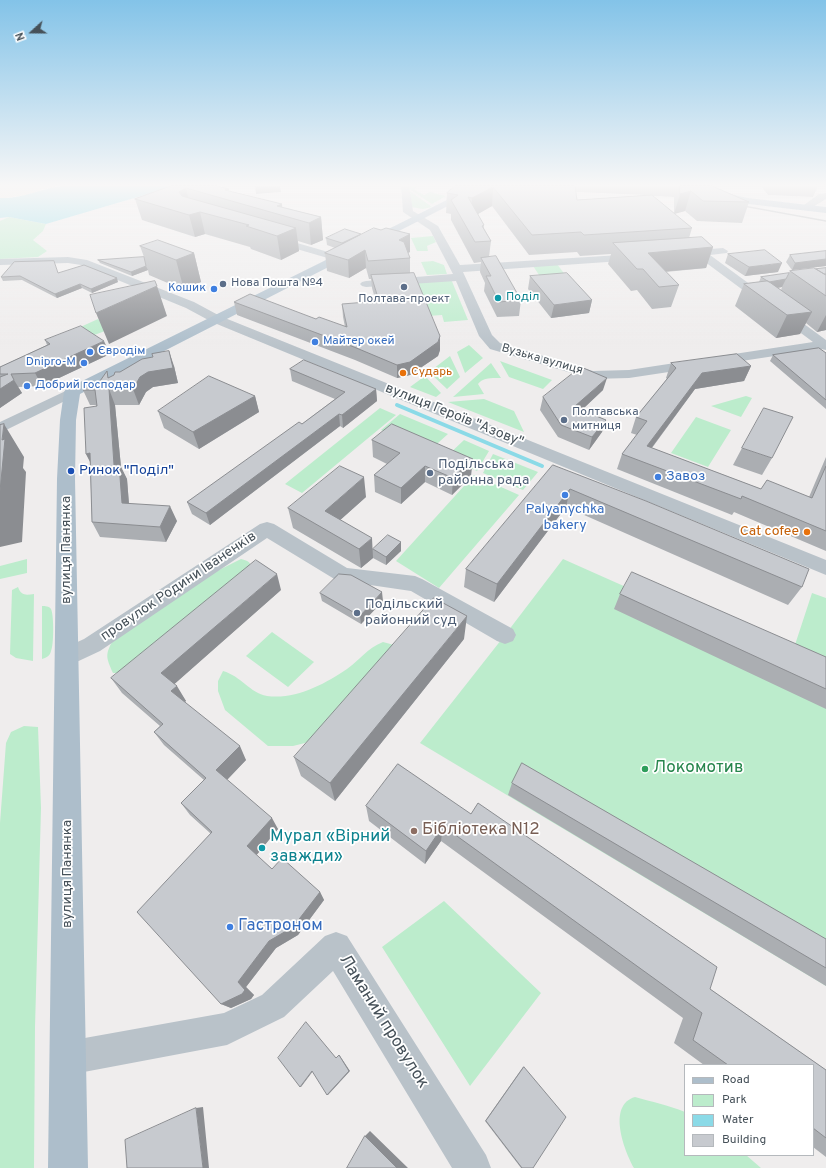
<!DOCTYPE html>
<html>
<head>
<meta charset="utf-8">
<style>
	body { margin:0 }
	#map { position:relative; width:826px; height:1168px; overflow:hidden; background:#efeded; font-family:Overpass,sans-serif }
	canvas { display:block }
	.legend { position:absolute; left:684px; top:1064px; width:130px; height:92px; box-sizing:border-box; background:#fff; border:1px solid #b5b9bd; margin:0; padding:5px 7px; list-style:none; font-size:12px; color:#465159 }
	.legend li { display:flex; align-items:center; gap:8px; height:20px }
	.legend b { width:20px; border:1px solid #b5b9bd }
	.north { position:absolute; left:12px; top:12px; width:40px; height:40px; -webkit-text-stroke:3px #fff; paint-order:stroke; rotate:249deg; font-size:11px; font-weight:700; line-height:16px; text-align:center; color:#465159 }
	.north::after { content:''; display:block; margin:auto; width:14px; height:18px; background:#465159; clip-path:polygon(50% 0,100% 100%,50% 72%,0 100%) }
</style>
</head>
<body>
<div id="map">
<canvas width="826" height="1168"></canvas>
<ul class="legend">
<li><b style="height:5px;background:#adbecb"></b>Road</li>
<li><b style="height:11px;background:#bceccc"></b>Park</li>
<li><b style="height:11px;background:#8bdae7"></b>Water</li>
<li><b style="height:11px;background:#c7cacf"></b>Building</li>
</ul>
<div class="north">N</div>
</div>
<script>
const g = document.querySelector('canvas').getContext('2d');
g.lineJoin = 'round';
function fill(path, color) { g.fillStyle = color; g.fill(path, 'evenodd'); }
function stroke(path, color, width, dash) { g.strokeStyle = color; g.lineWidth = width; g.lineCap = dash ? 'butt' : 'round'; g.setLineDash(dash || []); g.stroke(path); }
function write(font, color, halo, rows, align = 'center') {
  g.font = font + ' Overpass,sans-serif'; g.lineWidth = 3.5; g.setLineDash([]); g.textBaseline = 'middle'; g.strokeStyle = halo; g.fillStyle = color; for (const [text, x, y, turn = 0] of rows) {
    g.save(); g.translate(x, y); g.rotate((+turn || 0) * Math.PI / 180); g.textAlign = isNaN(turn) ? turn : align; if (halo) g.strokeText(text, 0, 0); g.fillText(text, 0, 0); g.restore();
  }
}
fill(new Path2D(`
	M409 186H416L415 190 424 195 430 192 446 196 432 204 409 189Z
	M410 191 432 207 423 209 411 207Z
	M9 217 46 224 43 231 33 240 47 251 38 257 0 259V221Z
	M433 236 436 242 427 246 428 251H417L411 238Z
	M433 261 444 265 447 274 427 275 421 262Z
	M557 264 569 280 543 281 533 266Z
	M451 279 468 320 444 322 442 315 428 316 415 281Z
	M98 319 103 325 105 331 89 337 76 329Z
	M469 345 483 358 465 373 457 352Z
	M450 356 460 377 447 389 429 372Z
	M500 361 552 380 543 389 509 377Z
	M491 363 501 378C493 378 483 377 478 384L484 394 453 397Z
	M425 376 441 393 436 397 410 387Z
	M746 396 752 398 741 417 711 406Z
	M484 399 514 411 524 432 448 402Z
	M380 408 396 415 302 493 285 484Z
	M400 414 448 434 429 451 381 430Z
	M696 417 731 430 708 467 671 453Z
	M464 440 489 451 477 471 446 457Z
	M493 454 538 472 523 490 483 473Z
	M474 475 519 495 439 588 396 561Z
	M27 559V573L0 579V566Z
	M241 559C249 561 251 562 251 570L125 673H113C106 657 105 655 113 640L207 576Z
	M563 559 790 660 812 593 826 598V986L420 743 505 635Z
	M18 587C21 596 26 595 34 594L33 661 16 658 10 654 12 590Z
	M42 606C45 606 49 606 51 609 54 615 54 645 51 651 50 656 46 658 42 659Z
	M272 632 314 662 288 687 246 656Z
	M383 642 394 645 326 730 305 743 293 746H268L225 710 218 691V681L223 671C241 676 250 693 267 696 295 700 325 684 347 669 361 659 366 649 383 642Z
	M24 726 38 727 41 808 35 1027 34 1168H0V823L6 743 11 732Z
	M444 901 541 993 470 1086 382 947Z
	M635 1097C652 1102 668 1105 685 1112V1155H746L761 1168H634C624 1150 607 1105 635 1097Z`), '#bceccc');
fill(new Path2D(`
	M0 186H61L46 188 28 195 3 198H0Z`), '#f1e9de');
fill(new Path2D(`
	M61 186H175L46 224 9 217 0 218V198C22 199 41 189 61 186Z`), '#8bdae7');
stroke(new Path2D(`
	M397 405 542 466`), '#8bdae7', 4);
fill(new Path2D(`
	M401 186H409L413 211 438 226 460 265 636 254 641 257 636 260 463 272 492 335 500 343 593 371 629 370 813 342 697 256 684 257 679 254 684 251 723 248 728 251 727 253 710 255 826 340V350L821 349 629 378 592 379 490 349 479 336 456 281 366 287 362 286 360 284 362 282 366 281 453 274 430 230 403 212Z
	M826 193V199L808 210H802L800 208 819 194Z
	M273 236 342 256 343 258 338 261 269 241 268 239Z
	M68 257 87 260 194 302 220 316 826 560V575L212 322 186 308 81 265 68 263 0 265V259Z
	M72 388 77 389 79 392 77 395 0 433V422Z
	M267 522 274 524 347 568 415 576 422 579 513 629 516 635 513 641 505 644 497 641 411 591 336 580 267 538 100 651 68 666 60 664 57 657 60 650 84 639 260 524Z
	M336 932 347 936 486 1155 491 1168H452L333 971 284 1017 227 1045 68 1075 56 1070 51 1058 56 1046 68 1041 224 1013 262 995 325 936Z`), '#b9c2c9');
fill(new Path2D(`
	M475 186H487L80 394 76 420 75 479 88 1168H48L57 479 60 420 64 392 66 389Z
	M680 186H696L748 198 826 207V213L748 204 682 188Z`), '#adbecb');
stroke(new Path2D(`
	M738 205 826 221`), '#afb3b7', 1.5);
fill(new Path2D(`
	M171 186 229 189V191L282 204V207L321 217 323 240 311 245 298 241 299 251 281 260 251 249 250 247 205 234 195 237 142 220 135 199Z
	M455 186H713L749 202 742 223 697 221 685 211 674 214 692 228 689 238 713 247 706 268 666 272 679 285 671 307 652 309 637 290 631 291 608 264 611 254 580 256 577 252 529 255 492 206 478 214 484 225V228L491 241 489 257 521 300 519 316 497 317 484 291 485 283 480 272 481 262 474 263 451 220V214L446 213 447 193ZM576 192 645 195 577 200ZM653 196 674 197V213Z
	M761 186H818L813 197 768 195Z
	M361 234V235L410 252 408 253 410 258V273L440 350 438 356 410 375 397 378 355 360 237 315 234 302 316 319 345 327 343 317 342 304 376 302 372 288 371 279H369L366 268 349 278 327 271 325 253 335 248 327 245 326 238Z
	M140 246 194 253 201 282 184 290 149 275 148 270 132 276 100 263 98 260 144 257Z
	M826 251V266L792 270 786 262 790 255Z
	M728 254 778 272 745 276 725 263Z
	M826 268V330L817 332 806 323 800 334 776 338 735 306 744 284 759 282 761 277 789 273 790 271 816 269ZM782 287 781 290 778 288Z
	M58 273 118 282 92 293 82 288 57 298 22 280 3 281 1 277Z
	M530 276 592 300 589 313 551 318 528 289Z
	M45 340 110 354 42 386 18 387 22 393 0 408V367L47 345Z
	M826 353V409L770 361 773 355Z
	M153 357 174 366 178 383 153 387 146 392 139 405H115L121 467 127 479 129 503 177 521 166 542 100 537 92 522 90 462 86 454 96 405H90L83 390Z
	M671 363 751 366 744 381 695 389 652 448 761 489 809 497 826 457V551L734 512 732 515 617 469 622 454 637 435 631 433 636 417 667 379 666 378Z
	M290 369 376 389 377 401 343 428 340 426 210 525 192 514 187 502 302 424 335 399 292 381Z
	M603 390 582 410 606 420 602 432 589 450 558 437 540 410 543 397Z
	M255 396 259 412 199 449 164 428 158 411Z
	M372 440 471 476 452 495 425 482 401 504 375 492 374 475 387 464 373 457Z
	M742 448 772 458 762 475 733 465Z
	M553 465 802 587 788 605 566 507 494 602 464 587 466 569Z
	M366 497 340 520 373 549 401 551 386 565 373 558 361 568 293 528 288 508Z
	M281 590 174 684 186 701 185 702 246 760 227 780 278 829 256 855 272 869 320 892 324 900 298 935 276 948 246 987 254 995 251 999 231 1008 221 1004 210 833 190 815 181 803 204 780 164 745 154 732 160 726 122 693 111 678Z
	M320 593 383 601 361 624 322 601Z
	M620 594 826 657V709L614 609Z
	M464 639 335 801 301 776 294 757Z
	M398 764 710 989 826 1070V1157L813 1147V1065H704L674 1043 683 1018 441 841 425 864 369 821 366 806Z
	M512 783 826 939V986L508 795Z
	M523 1067H524L533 1168H521L485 1121Z`), '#abaeb2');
fill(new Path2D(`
	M255 186H280L281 192 256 194Z
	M493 187 492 206 471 218 472 198Z
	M186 188 191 210 179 192Z
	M691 191 685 211 674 214 680 194Z
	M282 204 283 216 277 206Z
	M200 212 205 234 195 237 189 215Z
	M321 217 323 240 311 245 309 223Z
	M296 228 299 251 281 260 277 236Z
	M361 234V241L343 250 342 243Z
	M410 234V252L399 257V240Z
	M713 247 706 268 647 273 648 253Z
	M365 250 366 268 349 278 348 260Z
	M194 253 201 282 184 290 176 260Z
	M826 259V266L792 270 795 263Z
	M782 263 778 272 745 276 749 267Z
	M146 266 148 270 132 276 131 272Z
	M117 278 118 282 92 293 91 289Z
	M786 279 782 287 765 290 769 282Z
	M80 284 82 288 57 298 55 294Z
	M157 286 167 316 109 344 96 313Z
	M592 300 589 313 551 318 554 305Z
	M812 312 800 334 776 338 787 315Z
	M826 315V330L817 332Z
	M440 336V350L438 356 410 375 397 378V365Z
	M104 341 110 354 42 386 35 373Z
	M169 351 174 366 178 383 153 387 146 392 139 405 133 389 140 377Z
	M751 366 744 381 695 389 641 462 647 446 702 373Z
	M607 378 603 390 571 420 574 407Z
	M14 380 22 393 0 408V389Z
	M109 389 115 405 121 467 127 479 130 518 122 503 114 465Z
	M376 389 377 401 343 428 342 415Z
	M255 396 259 412 199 449 193 432Z
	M339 414 340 426 210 525 206 513Z
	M606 420 602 432 589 450 592 437Z
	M4 424 24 457 23 468 26 472 22 542 0 547V491L2 440Z
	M90 453 94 469 86 454Z
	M473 459 471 476 452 495 453 478Z
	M425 466V482L401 504V488Z
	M364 477 366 497 328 531 325 511Z
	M570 489 566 507 494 602 497 584Z
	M170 506 177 521 166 542 160 527Z
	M372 538 373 558 361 568 359 549Z
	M401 542V551L386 565V557Z
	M277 574 281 590 170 688 161 673Z
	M382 592 383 601 361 624 360 616Z
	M467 616 464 639 335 801 330 783Z
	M177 686 186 701 180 705 171 691Z
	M240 746 246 760 224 783 216 770Z
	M272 818 278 829 255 857 247 846Z
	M443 826 441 841 425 864 426 851Z
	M320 892 324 900 298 935 276 948 246 987 254 995 251 999 231 1008 221 1004 269 941Z
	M339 1055 340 1056 350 1071 328 1095H327Z
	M312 1071H313L301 1087H300Z
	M203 1107 209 1168H203L196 1108Z
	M370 1131 408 1168H397L365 1136Z`), '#8b8d91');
const building = new Path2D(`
	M171 186H217L229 189 225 190 282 204 277 206 321 217 309 223 186 188 179 192 182 196 296 228 277 236 246 226 249 225 200 212 189 215 135 199Z
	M455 186H575L577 200 652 195 692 228 584 235 581 232 532 235 493 187 472 198 468 197 484 225 482 226 491 241 475 242 451 200 458 195 447 193Z
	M680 186H712L749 202 703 201 691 191 680 194Z
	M374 228 381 230 386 228 410 234 399 240 404 242 410 258 368 261 365 250 348 260 325 253Z
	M345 229 361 234 342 243 326 238Z
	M702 237 713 247 648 253 679 285 659 287 643 269H637L613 243Z
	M158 240 194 253 176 260 140 246Z
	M765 250 782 263 749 267 728 254Z
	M826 251V259L795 263 790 255Z
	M496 256 521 300 499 302 486 276H491L481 258Z
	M144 257 146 266 131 272 98 260Z
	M54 261 58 273 84 265 117 278 91 289 80 284 55 294 20 276 1 277 14 262Z
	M814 268 826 275V296L790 271Z
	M826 268V274H824L816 269Z
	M414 273 440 336 438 342 410 362 397 365 354 347 234 302 250 294 316 319 319 317 347 327 342 304 379 301 371 275Z
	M567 273 592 300 554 305 530 276Z
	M789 273 786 279 769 282 761 277Z
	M155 281 157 286 96 313 90 295Z
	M768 281 812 312 787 315 744 284Z
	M81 326 104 341 35 373 11 374 14 380 0 389V377L8 374H0V367L50 344 45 340Z
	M819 348 826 353V400L773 355Z
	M169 351 173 368 148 372 140 377 133 389H109L114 465 119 464 122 503 170 506 160 527 92 522 90 453 86 454 84 408 97 406 95 390H83L100 381 107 371 108 378 114 375 115 372H120L142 359 153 357 152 354Z
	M737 354 751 366 702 373 647 446 761 489 767 480 812 498 826 466V531L742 496 741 499 622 454 647 421 636 417 676 368 671 363Z
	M304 360 376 389 342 415 339 414 206 513 187 502 299 422 302 424 345 392 290 369Z
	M581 367 607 378 574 407 606 420 592 437 561 425 543 397Z
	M209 376 255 396 193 432 158 411Z
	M764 408 793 417 772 458 742 448Z
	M4 424 2 440 5 439 0 491V425Z
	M392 424 473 459 453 478 425 466 401 488 374 475 400 453 372 440Z
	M553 465 646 501 809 569 802 587 570 489 497 584 466 569Z
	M340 466 364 477 325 511 372 538 359 549 288 508Z
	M388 535 401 542 386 557 373 549Z
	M256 560 277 574 161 673 177 686 171 691 240 746 216 770 272 818 247 846 272 869 282 858 320 892 293 927 269 941 238 982 245 990 242 994 221 1004 137 912 212 832 181 803 206 778 154 732 163 724 111 678Z
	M632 572 826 657V689L620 594Z
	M339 574 351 575 382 592 360 616 320 593Z
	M434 598 467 616 330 783 294 757Z
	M522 763 826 939V968L512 783Z
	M398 764 471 814 478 803 717 967 710 989 826 1070V1138L813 1128V1065H728L693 1040 702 1013 443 826 426 851 366 806Z
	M306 1022 336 1058 339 1055 349 1071 327 1095 312 1071 300 1087 278 1058Z
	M524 1067 566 1117 533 1168H522L486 1121Z
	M196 1108 203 1168H127L125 1140Z
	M365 1136 397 1168H347Z`);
fill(building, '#c7cacf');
stroke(building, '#8b8d91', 1);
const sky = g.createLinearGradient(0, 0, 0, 349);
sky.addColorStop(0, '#83c3e8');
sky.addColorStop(0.53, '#f8f7f7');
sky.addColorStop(1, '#f8f7f700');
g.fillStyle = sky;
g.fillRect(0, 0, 826, 349);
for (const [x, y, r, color] of [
	[223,284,4,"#5c6f8a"],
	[404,287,4,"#5c6f8a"],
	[214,289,4,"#3f7fe0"],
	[498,298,4,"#0f9aa8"],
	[315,342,4,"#3f7fe0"],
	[90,352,4,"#3f7fe0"],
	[84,363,4,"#3f7fe0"],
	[403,373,4,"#e8710a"],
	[27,386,4,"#3f7fe0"],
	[564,420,4,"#5c6f8a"],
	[71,471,4,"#1a4fb4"],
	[430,473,4,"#5c6f8a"],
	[658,477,4,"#3f7fe0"],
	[565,495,4,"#3f7fe0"],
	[807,532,4,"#e8710a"],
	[357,613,4,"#5c6f8a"],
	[645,769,4,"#2e9e5b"],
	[414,831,4,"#8d6e63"],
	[262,848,4,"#0f9aa8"],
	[230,927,4,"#3f7fe0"]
]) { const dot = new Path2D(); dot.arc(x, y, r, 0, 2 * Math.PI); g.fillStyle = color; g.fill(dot); stroke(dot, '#fff', 1.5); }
write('12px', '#4e5e75', '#fff', [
	["Нова Пошта №4",231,284],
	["Полтава-проект",404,300,"center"],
	["Полтавська",572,413],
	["митниця",572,427]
], 'left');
write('12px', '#366cbe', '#fff', [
	["Кошик",206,289,"right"],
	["Майтер окей",323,342],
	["Євродім",98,352],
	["Dnipro-M",76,363,"right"],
	["Добрий господар",35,386]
], 'left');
write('12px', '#0d838f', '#fff', [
	["Поділ",506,298]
], 'left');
write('12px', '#465159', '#fff', [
	["Вузька вулиця",542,360,16]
]);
write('12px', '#c56008', '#fff', [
	["Сударь",411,373]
], 'left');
write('14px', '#465159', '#fff', [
	["вулиця Героїв \"Азову\"",454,416,22],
	["вулиця Панянка",67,550,-90],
	["провулок Родини Іваненків",179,587,-34],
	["вулиця Панянка",68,874,-90]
]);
write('14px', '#4e5e75', '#fff', [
	["Подільська",438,465],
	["районна рада",438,481],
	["Подільский",365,605],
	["районний суд",365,621]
], 'left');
write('14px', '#164399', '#fff', [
	["Ринок \"Поділ\"",79,471]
], 'left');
write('14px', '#366cbe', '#fff', [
	["Завоз",666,477],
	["Palyanychka",565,510,"center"],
	["bakery",565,526,"center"]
], 'left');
write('14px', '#c56008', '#fff', [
	["Cat cofee",799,532]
], 'right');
write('17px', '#27864d', '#fff', [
	["Локомотив",653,769]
], 'left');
write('17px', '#785e54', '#fff', [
	["Бібліотека N12",422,831]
], 'left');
write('17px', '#0d838f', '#fff', [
	["Мурал «Вірний",270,838],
	["завжди»",270,858]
], 'left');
write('17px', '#366cbe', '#fff', [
	["Гастроном",238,927]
], 'left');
write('17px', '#465159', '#fff', [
	["Ламаний провулок",383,1022,58]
]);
</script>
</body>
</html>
